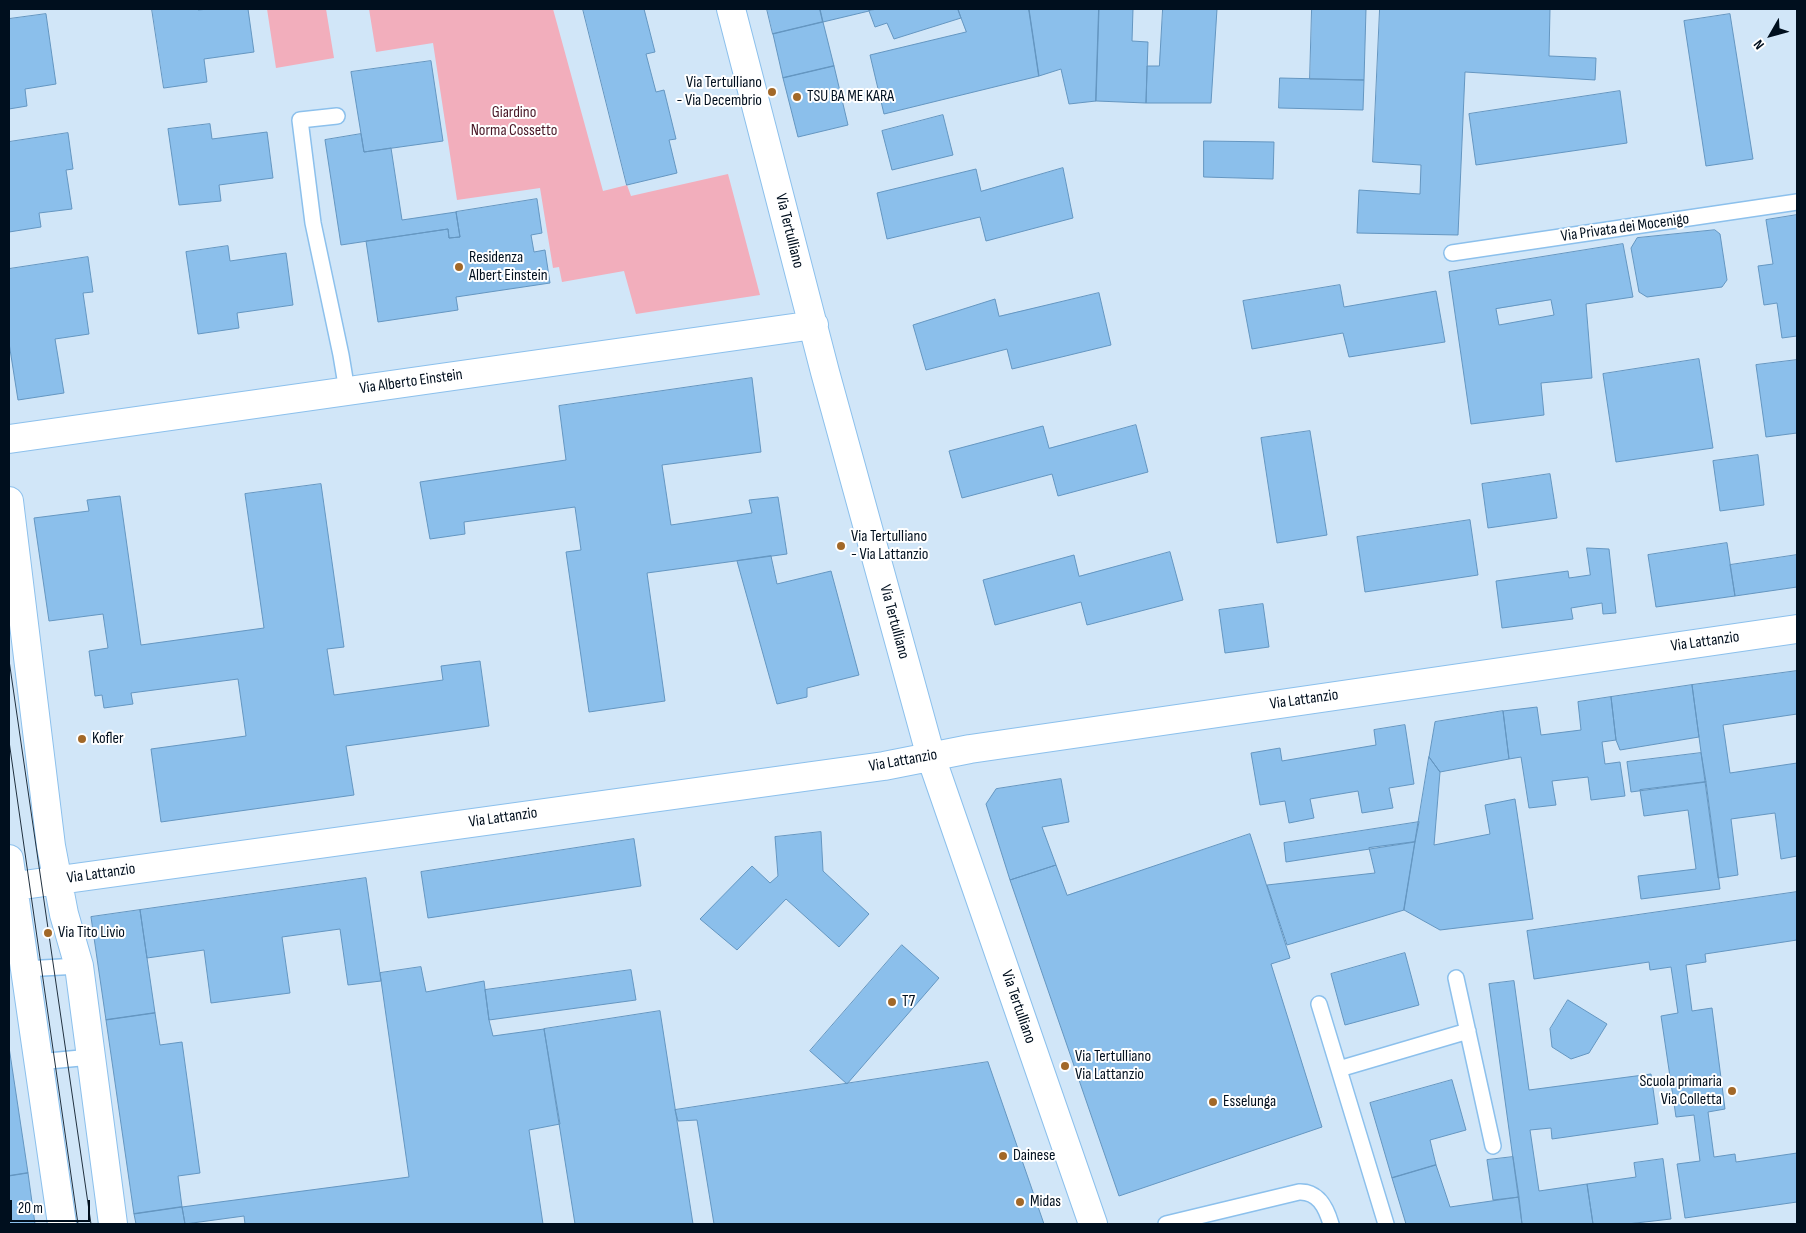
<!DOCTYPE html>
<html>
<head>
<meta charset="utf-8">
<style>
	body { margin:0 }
	#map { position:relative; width:1806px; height:1233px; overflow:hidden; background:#d1e6f8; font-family:"Sofia Sans Condensed",sans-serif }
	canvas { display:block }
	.frame { position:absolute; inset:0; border:10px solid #000f1e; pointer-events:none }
	.north { position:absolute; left:1746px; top:10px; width:50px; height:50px; -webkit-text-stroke:4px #fff; paint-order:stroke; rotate:232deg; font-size:14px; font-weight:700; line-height:20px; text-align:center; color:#000f1e }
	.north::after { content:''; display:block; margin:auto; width:18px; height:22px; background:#000f1e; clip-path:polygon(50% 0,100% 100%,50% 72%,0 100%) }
	.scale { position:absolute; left:10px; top:1200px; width:80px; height:22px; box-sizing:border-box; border:2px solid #000f1e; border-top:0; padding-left:6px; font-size:15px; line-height:18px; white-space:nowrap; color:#000f1e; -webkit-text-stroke:4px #fff; paint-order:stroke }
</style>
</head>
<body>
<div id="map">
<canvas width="1806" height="1233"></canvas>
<div class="frame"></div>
<div class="north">N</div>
<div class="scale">20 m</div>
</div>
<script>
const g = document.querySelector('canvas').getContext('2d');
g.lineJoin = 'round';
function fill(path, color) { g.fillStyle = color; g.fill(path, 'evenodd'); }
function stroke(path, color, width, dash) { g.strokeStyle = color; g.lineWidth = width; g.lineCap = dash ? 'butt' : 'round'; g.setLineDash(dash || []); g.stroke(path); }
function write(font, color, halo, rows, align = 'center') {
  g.font = font + ' "Sofia Sans Condensed",sans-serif'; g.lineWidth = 4; g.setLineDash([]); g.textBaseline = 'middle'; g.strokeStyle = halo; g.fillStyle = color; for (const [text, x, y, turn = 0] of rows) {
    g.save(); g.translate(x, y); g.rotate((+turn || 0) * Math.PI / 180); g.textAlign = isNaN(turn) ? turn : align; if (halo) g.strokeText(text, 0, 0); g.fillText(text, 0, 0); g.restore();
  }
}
fill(new Path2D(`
	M267 9H326L334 58 276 68Z
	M369 9H553L603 191 627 185 631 196 728 174 760 295 636 314 624 271 562 282 559 267 553 268 540 188 457 200 433 43 376 52Z`), '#f2aebc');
const building = new Path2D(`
	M152 9H198V10L209 9H248L254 52 204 59 207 82 164 88Z
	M583 9H644L655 52 646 54 656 92 664 90 676 139 669 140 677 173 627 185Z
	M767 9H820L823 22 773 34Z
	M820 9H869V11L823 22Z
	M877 9H958L961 18 894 39 887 23 875 27 869 11Z
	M958 9H1029L1039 76 884 114 870 55 966 32Z
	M1029 9H1099L1096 101 1069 104 1061 69 1039 76Z
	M1099 9H1133L1132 41 1148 42 1146 103 1096 101Z
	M1163 9H1217L1211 103H1146L1147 66H1159Z
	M1312 9H1366L1364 80 1310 79Z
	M1380 9H1550L1549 56 1596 58 1595 80 1465 72 1458 235 1357 233 1359 190 1420 194 1421 165 1373 162Z
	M46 14 56 84 25 89 27 106 9 109V19Z
	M1730 14 1753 159 1706 166 1684 21Z
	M823 22 834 66 783 78 773 34Z
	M431 61 443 141 364 152 351 72Z
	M834 66 848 125 798 137 783 78Z
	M1280 78 1364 80 1363 110 1279 108Z
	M1620 91 1627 143 1476 165 1469 114Z
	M943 115 953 155 892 170 882 131Z
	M210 124 212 139 267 132 273 178 219 185 221 201 179 205 168 129Z
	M68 133 73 169 66 170 72 209 39 213 41 227 9 232V142Z
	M361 134 364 152 391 148 402 220 456 212 460 237 449 238 448 229 341 245 325 140Z
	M1204 141 1274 142 1273 179 1204 177Z
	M1063 168 1073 218 986 241 980 217 887 239 877 193 976 169 981 191Z
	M537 199 542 233 531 235 534 252 545 250 550 283 456 297 458 310 378 322 366 241 448 229 449 238 460 237 456 212Z
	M1797 215V336L1782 338 1777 303 1764 305 1758 266 1773 264 1766 220Z
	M1715 230 1720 234 1727 280 1722 287 1647 297 1639 292 1631 248 1637 238Z
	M1623 244 1633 297 1586 304 1592 378 1541 383 1544 415 1471 424 1449 272ZM1551 300 1554 315 1499 325 1496 309Z
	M228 246 230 261 286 253 293 305 237 313 239 328 198 334 186 252Z
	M88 257 93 292 83 293 89 334 55 339 64 393 18 400 9 343V269Z
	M1340 285 1344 307 1436 291 1445 342 1349 357 1343 333 1252 349 1243 301Z
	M1099 293 1111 345 1012 369 1007 349 926 370 913 325 995 299 999 316Z
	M1699 359 1713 448 1616 462 1603 374Z
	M1797 360V433L1766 437 1756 365Z
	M752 378 761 452 662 465 671 525 752 513 749 500 778 497 787 554 647 573 665 701 589 712 566 552 581 550 575 507 464 522 465 534 430 539 420 482 566 460 559 406Z
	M1136 425 1148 472 1058 496 1052 474 962 498 949 451 1043 426 1049 448Z
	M1310 431 1327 535 1277 543 1261 438Z
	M1758 455 1764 505 1720 511 1713 461Z
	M1550 474 1557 518 1488 528 1482 484Z
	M321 484 344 647 327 649 334 695 443 680 441 666 480 661 489 726 346 746 354 795 161 822 151 749 246 736 238 679 131 693 133 704 104 708 102 695 95 696 89 651 108 648 103 614 49 621 34 518 89 511 87 500 120 496 141 645 264 628 245 494Z
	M1470 520 1478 575 1365 592 1357 537Z
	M1727 543 1735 596 1656 607 1648 555Z
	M1587 548 1609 549 1616 613 1603 614 1602 603 1571 608 1573 619 1502 628 1496 581 1568 571 1569 578 1590 575Z
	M1170 552 1183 600 1087 625 1081 602 995 625 983 580 1074 555 1079 576Z
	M1797 555V587L1735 596 1730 565Z
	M771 556 777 584 831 571 859 675 807 688V697L777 704 737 561Z
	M1263 604 1269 647 1225 653 1219 610Z
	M1797 671V714L1723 725 1730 773 1797 763V856L1781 859 1775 813 1731 819 1738 875 1718 878 1692 685Z
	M1692 685 1699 737 1620 750 1616 740 1611 697Z
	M1611 697 1616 740 1602 742 1605 764 1620 762 1625 796 1591 800 1588 777 1552 781 1556 805 1529 808 1521 757 1509 759 1503 711 1537 707 1541 735 1581 730 1578 702Z
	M1503 711 1509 759 1440 772 1429 757 1435 722Z
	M1405 725 1414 784 1389 788 1393 808 1362 813 1358 791 1310 799 1314 818 1289 823 1285 801 1260 805 1251 753 1280 748 1282 761 1376 745 1374 730Z
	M1701 753 1706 782 1631 792 1627 762Z
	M1429 757 1440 772 1434 845 1490 834 1485 805 1515 799 1533 919 1440 930 1404 910Z
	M1061 779 1069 822 1042 827 1056 865 1010 880 986 804 996 789Z
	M1706 782 1720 889 1641 899 1638 876 1696 869 1688 810 1644 816 1640 790Z
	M1419 822 1415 842 1286 862 1284 843Z
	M821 832 823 871 869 914 839 947 786 899 737 950 700 919 752 866 770 883 778 876 775 837Z
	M1250 834 1290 958 1271 964 1322 1127 1119 1196 1010 880 1056 865 1067 895Z
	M634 839 641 886 428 918 421 872Z
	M1415 842 1404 910 1287 945 1267 885 1375 873 1369 848Z
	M366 878 381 981 348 985 340 929 282 937 290 993 211 1003 204 950 147 958 140 910Z
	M1797 892V940L1705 954 1706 962 1686 965 1692 1011 1712 1008 1725 1109 1708 1112 1714 1157 1735 1154 1736 1162 1797 1153V1202L1685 1218 1677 1164 1700 1161 1694 1115 1676 1117 1661 1016 1678 1013 1671 967 1650 970 1649 962 1534 979 1527 931Z
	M140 910 155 1013 106 1020 91 917Z
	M902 945 939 978 847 1084 810 1051Z
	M1405 953 1419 1005 1345 1025 1331 974Z
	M421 967 426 992 484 981 489 1020 493 1036 544 1029 560 1124 529 1130 543 1224H245L244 1216 185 1224 182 1207 409 1177 380 973Z
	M631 970 636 1000 489 1020 485 990Z
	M1514 981 1529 1090 1651 1074 1658 1124 1552 1139 1551 1128 1530 1130 1539 1191 1587 1184 1593 1224H1522L1489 984Z
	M1568 1000 1607 1024 1589 1053 1571 1059 1552 1047 1550 1029Z
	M660 1011 693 1224H575L544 1029Z
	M155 1013 160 1045 182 1042 200 1173 178 1176 182 1207 134 1214 106 1020Z
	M9 1047 28 1173 9 1176Z
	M988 1062 1044 1224H714L697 1120 678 1121 675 1110Z
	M1452 1080 1466 1130 1430 1140 1436 1165 1392 1178 1370 1103Z
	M1513 1157 1519 1197 1493 1200 1487 1160Z
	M1663 1159 1671 1219 1627 1224H1593L1587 1184 1636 1177 1634 1163Z
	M1436 1165 1450 1207 1519 1197 1522 1224H1406L1392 1178Z
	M28 1173 35 1224H9V1176Z
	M182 1207 185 1224H136L134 1214Z`);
fill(building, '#8bbfeb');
stroke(building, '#6496c1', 1);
const service = new Path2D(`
	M337 116 300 120 313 223 341 355 347 391
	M1452 253 1797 202
	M24 969 79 966
	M1456 978 1493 1146
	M1319 1004 1386 1224
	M38 1062 91 1057
	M1339 1069 1468 1031
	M1166 1224 1299 1192C1318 1191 1326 1207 1331 1224`);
const minor = new Path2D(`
	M731 9 825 372 931 757 1093 1224
	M9 439 814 325
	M9 501 51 846 64 914 79 966 113 1224
	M9 859 62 1224
	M9 887 884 766 970 749 1797 629`);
stroke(service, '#8cc0ec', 18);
stroke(minor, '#8cc0ec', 30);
stroke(service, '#fff', 15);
stroke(minor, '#fff', 28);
stroke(new Path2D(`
	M9 660 91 1224
	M9 741 78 1224`), '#20303f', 1);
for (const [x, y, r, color] of [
	[772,92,5,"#a26828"],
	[797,97,5,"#a26828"],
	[459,267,5,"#a26828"],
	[841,546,5,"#a26828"],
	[82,739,5,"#a26828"],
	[48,933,5,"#a26828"],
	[892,1002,5,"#a26828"],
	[1065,1066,5,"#a26828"],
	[1732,1091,5,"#a26828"],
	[1213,1102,5,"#a26828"],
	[1003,1156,5,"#a26828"],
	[1020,1202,5,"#a26828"]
]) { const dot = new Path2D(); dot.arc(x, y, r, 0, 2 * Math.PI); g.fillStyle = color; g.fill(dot); stroke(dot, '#fff', 2); }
write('16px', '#000f1e', '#fff', [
	["Via Tertulliano",762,83,"right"],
	["- Via Decembrio",762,101,"right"],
	["TSU BA ME KARA",807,97],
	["Residenza",469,258],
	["Albert Einstein",469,276],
	["Via Tertulliano",851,537],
	["- Via Lattanzio",851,555],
	["Kofler",92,739],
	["Via Tito Livio",58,933],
	["T7",902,1002],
	["Via Tertulliano",1075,1057],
	["Via Lattanzio",1075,1075],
	["Scuola primaria",1722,1082,"right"],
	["Via Colletta",1722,1100,"right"],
	["Esselunga",1223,1102],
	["Dainese",1013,1156],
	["Midas",1030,1202]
], 'left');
write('16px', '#481524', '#fff', [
	["Giardino",514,113],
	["Norma Cossetto",514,131]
]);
write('16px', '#000f1e', '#fff', [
	["Via Privata dei Mocenigo",1625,228,-8],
	["Via Tertulliano",789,231,76],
	["Via Alberto Einstein",411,382,-8],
	["Via Tertulliano",894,622,75],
	["Via Lattanzio",1705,642,-8],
	["Via Lattanzio",1304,700,-8],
	["Via Lattanzio",903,761,-10],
	["Via Lattanzio",503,818,-8],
	["Via Lattanzio",101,874,-8],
	["Via Tertulliano",1018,1007,71]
]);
</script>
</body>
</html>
